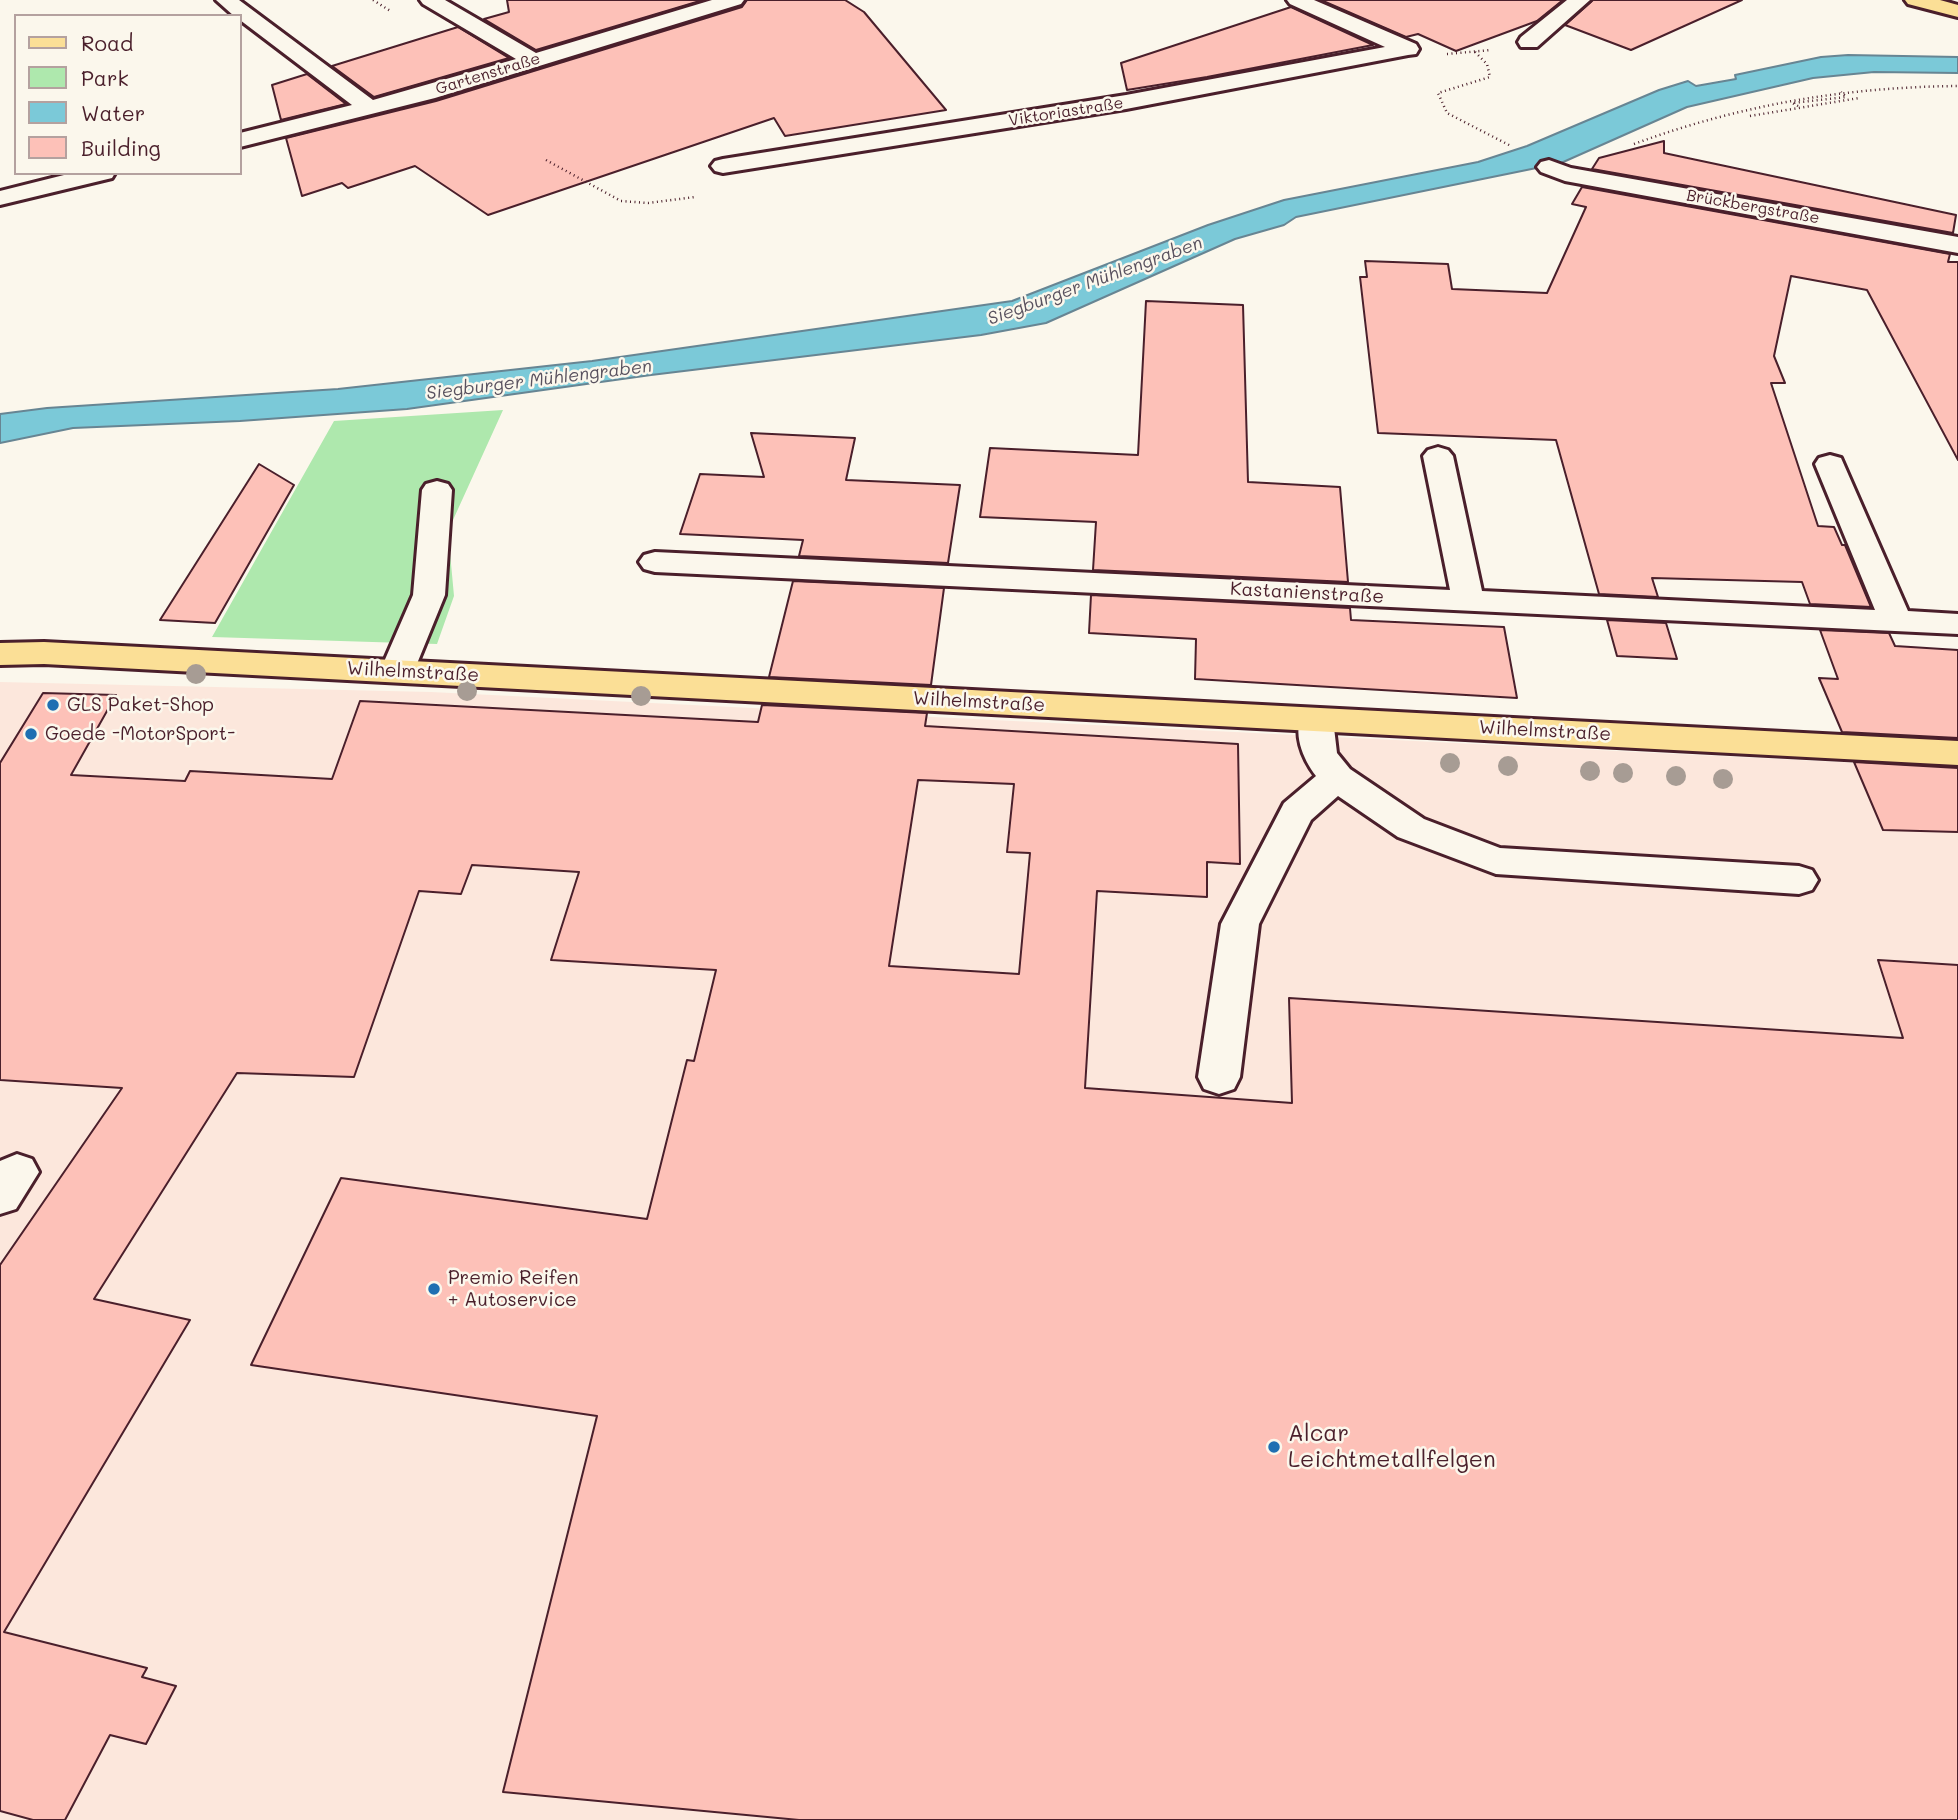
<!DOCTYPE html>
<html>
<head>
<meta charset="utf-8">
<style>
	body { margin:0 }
	#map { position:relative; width:1958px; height:1820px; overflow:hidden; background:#fbf7ec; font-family:Mali,sans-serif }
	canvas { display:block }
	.legend { position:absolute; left:14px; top:14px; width:228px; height:161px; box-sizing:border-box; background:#fbf7ec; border:2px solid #b4a19f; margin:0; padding:9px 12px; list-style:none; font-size:21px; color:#4a1f2b }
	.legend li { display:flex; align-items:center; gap:14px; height:35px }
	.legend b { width:35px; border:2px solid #b4a19f }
</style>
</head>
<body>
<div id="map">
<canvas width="1958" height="1820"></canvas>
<ul class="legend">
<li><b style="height:9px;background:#fbdf96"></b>Road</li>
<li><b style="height:19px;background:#aee8ad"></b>Park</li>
<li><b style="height:19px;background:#7bc9d8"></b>Water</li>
<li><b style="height:19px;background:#fdc1b8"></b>Building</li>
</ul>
</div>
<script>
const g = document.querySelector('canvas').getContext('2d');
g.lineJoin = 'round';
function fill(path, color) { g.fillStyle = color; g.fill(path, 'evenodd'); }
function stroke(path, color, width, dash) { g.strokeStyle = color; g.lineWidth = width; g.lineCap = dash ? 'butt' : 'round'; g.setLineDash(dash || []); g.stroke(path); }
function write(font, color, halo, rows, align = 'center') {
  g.font = font + ' Mali,sans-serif'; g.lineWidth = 5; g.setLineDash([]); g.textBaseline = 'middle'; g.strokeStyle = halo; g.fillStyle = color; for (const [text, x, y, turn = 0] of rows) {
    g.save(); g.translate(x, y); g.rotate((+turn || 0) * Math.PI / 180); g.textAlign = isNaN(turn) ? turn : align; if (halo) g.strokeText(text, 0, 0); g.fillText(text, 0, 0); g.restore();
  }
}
fill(new Path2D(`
	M0 682 431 692 1958 768V1820H0Z`), '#fce7dc');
fill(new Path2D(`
	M503 410 448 531 454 596 437 644 212 637 334 421Z`), '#aee8ad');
const water = new Path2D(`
	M1848 55 1958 57V73L1874 72 1813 78 1687 107 1561 163 1296 217 1284 225 1235 239 1046 323 981 335 651 375 407 409 240 421 73 428 0 443V414L47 408 338 389 592 361 1012 301 1208 225 1284 200 1478 162 1527 146 1659 90 1688 81 1696 86 1736 79 1735 75 1821 57Z`);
fill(water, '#7bc9d8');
stroke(water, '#678593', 2);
const building = new Path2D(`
	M507 0H703L536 50 484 19 509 12Z
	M747 0H845L864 12 946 110 785 136 774 118 488 215 415 166 348 188 342 183 302 196 286 138 436 101 742 7Z
	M1321 0H1563L1537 21 1456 51 1418 34 1406 37Z
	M1593 0H1742L1631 50 1565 25Z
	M1291 7 1373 45 1207 77 1127 90 1121 63Z
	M458 27 509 58 374 97 332 66Z
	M307 74 346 104 281 120 272 85Z
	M1664 141V153L1956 215 1953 233 1592 169 1599 158Z
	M1582 187 1950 254 1948 262H1958V460L1867 290 1791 276 1774 356 1785 383H1771L1818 526 1834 527 1842 545H1845L1871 607 1810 604 1802 582 1652 578 1658 597 1599 594 1556 440 1378 433 1360 277H1367L1365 261 1448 264 1452 289 1547 293 1586 207 1572 204Z
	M1146 301 1243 305 1248 482 1340 487 1348 582 1093 570 1096 522 980 517 990 448 1138 455Z
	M751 433 855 438 846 480 960 485 948 563 799 556 803 540 680 534 700 474 764 477Z
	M259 464 294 485 215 623 160 620Z
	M793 581 944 588 931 685 769 677Z
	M1091 595 1350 608 1351 620 1504 627 1517 698 1195 679 1196 639 1089 633Z
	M1607 620 1666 623 1677 659 1617 656Z
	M1820 630 1889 633 1895 646 1958 650V738L1842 732 1819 678 1838 679Z
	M43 693 116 695 71 775 185 781 190 771 332 779 360 701 758 722 762 705 927 713 925 726 942 727 1238 744 1240 864 1207 862V897L1097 891 1085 1088 1292 1103 1289 998 1903 1038 1878 960 1958 965V1820H799L503 1792 597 1416 251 1365 341 1178 647 1219 687 1060 694 1061 716 970 551 960 579 872 472 865 461 894 419 891 354 1077 237 1073 94 1299 190 1320 4 1632 147 1668 142 1677 176 1686 146 1744 110 1735 65 1820H33L0 1811V1265L122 1088 0 1080V763ZM918 780 1014 784 1007 852 1030 853 1019 974 889 966Z
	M1854 762 1958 768V832L1883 830Z`);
fill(building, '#fdc1b8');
stroke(building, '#4a1f2b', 2);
const minor = new Path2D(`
	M216 0H239L373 100 516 59 423 4 420 0H445L536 53 712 0H744L741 4 435 98 240 147V133L352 105 240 20V16H234Z
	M1287 0H1314L1416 44 1419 49 1416 54 1408 55 1126 109 723 173 715 171 711 166 715 161 723 159 1126 95 1385 47 1290 4Z
	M1567 0H1590L1537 47H1521L1518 42 1521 37Z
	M1549 160 1571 168 1958 237V253L1565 181 1541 172 1537 167 1541 162Z
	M72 173H115L112 178 0 205V191Z
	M1438 447 1448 450 1453 456 1482 591 1875 610 1815 464 1819 458 1830 455 1841 458 1908 611 1958 614V634L655 572 644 569 639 562 644 555 655 552 1450 590 1423 456 1428 450Z
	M437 481 448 484 452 490 445 595 414 671 409 679 397 682 385 679 380 671 413 595 422 490 426 484Z
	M1316 708 1328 711 1333 719 1337 753 1350 769 1424 819 1500 848 1799 866 1812 870 1818 880 1812 890 1799 894 1496 874 1398 837 1338 796 1311 820 1259 924 1240 1077 1234 1089 1219 1094 1204 1089 1198 1077 1221 924 1284 803 1316 776C1303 759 1291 732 1304 711Z
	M17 1154 32 1159 39 1172 16 1209 0 1214V1161Z`);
const major = new Path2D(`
	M1905 0H1940L1958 5V17L1908 4Z
	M44 642 1958 741V765L44 664 0 665V643Z`);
stroke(minor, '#4a1f2b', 6);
stroke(major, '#4a1f2b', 6);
stroke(new Path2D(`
	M373 0 392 12
	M1475 52 1487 64 1490 77 1438 93 1447 113 1511 146
	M1447 54 1491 50
	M1798 106 1792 103 1846 97 1841 92
	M1750 116 1859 98
	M1634 144C1740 105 1845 87 1958 86
	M546 160 621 201 648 203 695 197`), '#4a1f2b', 2.5, [1, 3.5]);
fill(minor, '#fbf7ec');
fill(major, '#fbdf96');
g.fillStyle = '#a79c94';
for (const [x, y] of [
	[196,674],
	[467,691],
	[641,696],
	[1450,763],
	[1508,766],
	[1590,771],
	[1623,773],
	[1676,776],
	[1723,779]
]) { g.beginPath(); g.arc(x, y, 10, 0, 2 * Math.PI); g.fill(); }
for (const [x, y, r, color] of [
	[53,705,7,"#1f6fb2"],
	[31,734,7,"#1f6fb2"],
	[434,1289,7,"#1f6fb2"],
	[1274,1447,7,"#1f6fb2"]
]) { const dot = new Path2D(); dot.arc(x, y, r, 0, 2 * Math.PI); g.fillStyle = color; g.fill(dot); stroke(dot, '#fbf7ec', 2.5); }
write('16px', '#4a1f2b', '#fbf7ec', [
	["Gartenstraße",488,74,-17],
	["Viktoriastraße",1066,112,-9],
	["Brückbergstraße",1753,207,10]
]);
write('italic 18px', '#59525f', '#fbf7ec', [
	["Siegburger Mühlengraben",1095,281,-20],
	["Siegburger Mühlengraben",539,380,-7]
]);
write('19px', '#4a1f2b', '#fbf7ec', [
	["Kastanienstraße",1307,593,3],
	["Wilhelmstraße",413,672,3],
	["Wilhelmstraße",979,702,3],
	["Wilhelmstraße",1545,731,3]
]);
write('19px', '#4a1f2b', '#fbf7ec', [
	["GLS Paket-Shop",67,705],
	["Goede -MotorSport-",45,734],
	["Premio Reifen",448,1278],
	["+ Autoservice",448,1300]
], 'left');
write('23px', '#4a1f2b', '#fbf7ec', [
	["Alcar",1288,1434],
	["Leichtmetallfelgen",1288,1460]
], 'left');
</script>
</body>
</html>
